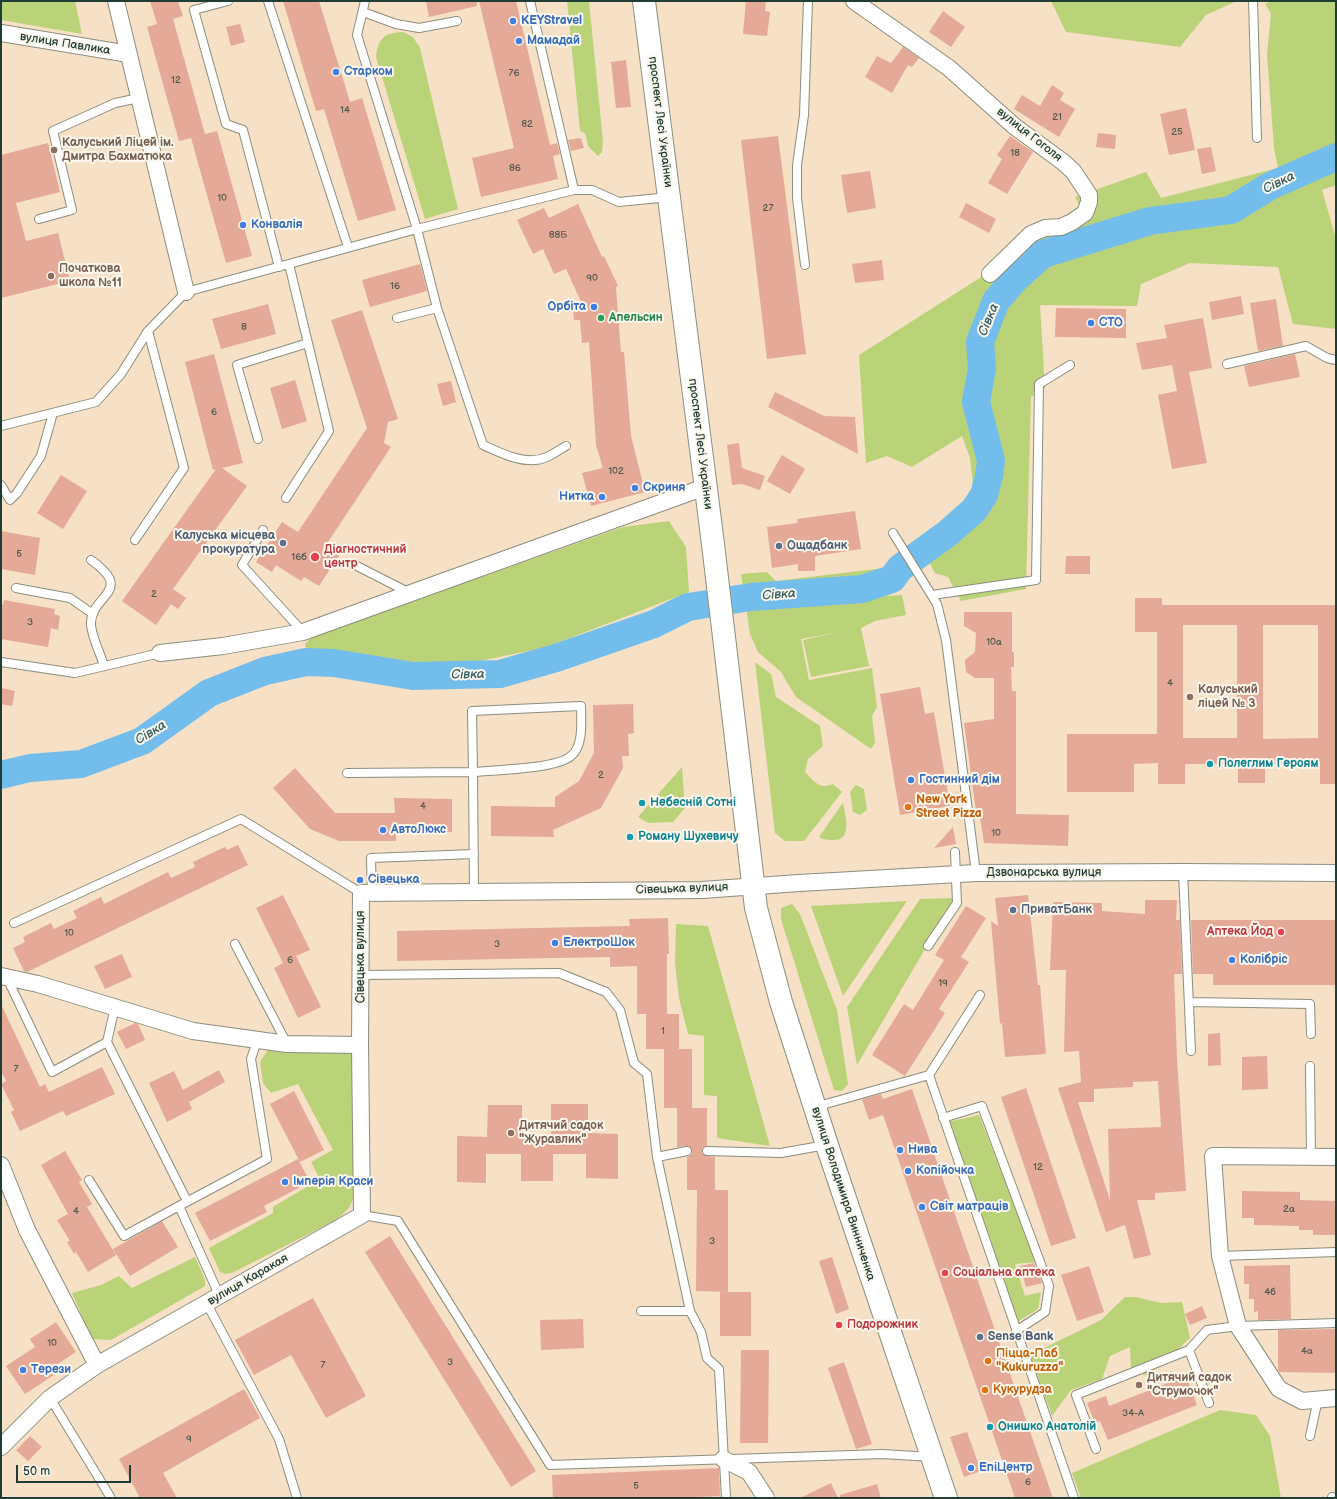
<!DOCTYPE html>
<html>
<head>
<meta charset="utf-8">
<style>
	body { margin:0 }
	#map { position:relative; width:1337px; height:1499px; overflow:hidden; background:#f6e0c6; font-family:"Balsamiq Sans",sans-serif }
	canvas { display:block }
	.frame { position:absolute; inset:0; border:2px solid #1f3d34; pointer-events:none }
	.scale { position:absolute; left:16px; top:1465px; width:115px; height:18px; box-sizing:border-box; border:2px solid #1f3d34; border-top:0; padding-left:5px; font-size:12px; line-height:14px; white-space:nowrap; color:#1f3d34; -webkit-text-stroke:3px #fbf7ec; paint-order:stroke }
</style>
</head>
<body>
<div id="map">
<canvas width="1337" height="1499"></canvas>
<div class="frame"></div>
<div class="scale">50 m</div>
</div>
<script>
const g = document.querySelector('canvas').getContext('2d');
g.lineJoin = 'round';
function fill(path, color) { g.fillStyle = color; g.fill(path, 'evenodd'); }
function stroke(path, color, width, dash) { g.strokeStyle = color; g.lineWidth = width; g.lineCap = dash ? 'butt' : 'round'; g.setLineDash(dash || []); g.stroke(path); }
function write(font, color, halo, rows, align = 'center') {
  g.font = font + ' "Balsamiq Sans",sans-serif'; g.lineWidth = 4; g.setLineDash([]); g.textBaseline = 'middle'; g.strokeStyle = halo; g.fillStyle = color; for (const [text, x, y, turn = 0] of rows) {
    g.save(); g.translate(x, y); g.rotate((+turn || 0) * Math.PI / 180); g.textAlign = isNaN(turn) ? turn : align; if (halo) g.strokeText(text, 0, 0); g.fillText(text, 0, 0); g.restore();
  }
}
fill(new Path2D(`
	M1 1H75L82 34 1 20Z
	M567 1H589L603 141 602 152 598 156 588 146 585 133 580 131Z
	M1051 1H1237L1206 15 1180 47 1066 32Z
	M1271 1H1336V146L1278 168 1307 182 1336 168V185L1322 190 1336 239V329L1293 324 1278 267 1190 263 1141 284 1137 306 1040 305 1045 388 1031 397 1026 589 961 601 948 577 935 573 920 545 959 512 973 486 970 458 962 436 912 467 887 456 866 463 859 355 1083 212 1075 197 1146 172 1161 198 1278 168 1274 148 1267 54 1271 14 1265 4Z
	M403 32 413 37 420 48 458 209 425 219 376 57C378 39 383 33 403 32Z
	M669 521 686 547 689 592 544 648 479 661 413 665 307 654 305 644 312 637 623 527Z
	M893 567 887 596 902 595 906 615 875 621 861 628 869 666 811 677 803 640 835 633 801 639 809 680 872 668 877 707 872 716 875 743 871 749 796 697 781 672 758 652 750 634 741 574 767 572 776 581Z
	M755 662 771 674 776 697 820 726 823 746 808 759 805 772C814 781 819 790 833 784L842 792 804 841H785L775 833Z
	M682 767 685 808 673 822 648 823 638 817Z
	M856 785 864 789 867 810 860 815 853 812 850 792Z
	M843 803C845 815 853 840 834 840 828 840 824 840 819 837Z
	M955 898 857 1065 847 1007 920 899Z
	M907 901 843 996 811 906Z
	M792 904 800 914 837 1010 848 1084 842 1091 834 1090 781 919V908Z
	M676 924 708 926 770 1146 717 1138V1096L704 1095V1036L688 1034 679 998 675 963Z
	M268 1050 354 1053 355 1190C352 1207 348 1211 334 1221L232 1273 225 1274 220 1272 209 1248 273 1213V1207L320 1179 311 1162 333 1150 298 1084 271 1093 263 1083 260 1062Z
	M979 1115 1037 1262 1015 1264 1025 1296 1041 1292 1038 1309 1017 1322 948 1122Z
	M195 1257 205 1280V1286L111 1340 92 1339 72 1293 101 1285 119 1276 132 1288Z
	M1125 1297H1136L1161 1303 1182 1302 1190 1338 1177 1350 1157 1364 1151 1377 1131 1371 1130 1347 1110 1356 1102 1379 1071 1390 1052 1416 1030 1355 1101 1320Z
	M1220 1410 1256 1415 1270 1436 1281 1498H1081L1072 1473Z`), '#bbd378');
stroke(new Path2D(`
	M1 775 30 768 81 764 142 741 209 693 265 671 306 662 334 663 413 676 500 674 556 658 654 624 688 607 751 597 862 589 892 579 900 568 948 533 974 510 984 495 989 476 991 461 976 402 982 368 980 342 996 301 1015 279 1043 254 1150 221 1231 210 1270 186 1336 157`), '#73bdec', 28);
fill(new Path2D(`
	M150 1H178L183 16 173 19 205 134 217 131 252 256 226 263 191 138 179 141 147 27 157 24Z
	M283 1H319L350 102 362 98 396 210 358 221 324 109 316 111Z
	M426 1H477V6L429 17Z
	M479 1H516L550 145 557 143 560 154 553 156 558 179 481 197 472 158 514 148Z
	M746 1H766L765 11 770 12 767 36 743 34Z
	M943 11 965 27 951 47 929 32Z
	M240 24 245 42 231 46 226 27Z
	M903 47 919 58 912 67 908 65 892 93 865 77 877 56 891 63Z
	M626 60 631 107 616 108 611 62Z
	M1052 85 1064 93 1060 100 1075 109 1059 137 1014 109 1022 95 1040 106Z
	M1186 108 1195 150 1169 155 1160 114Z
	M1098 133 1116 135 1115 149 1096 147Z
	M778 136 806 354 767 359 741 140Z
	M1010 136 1033 152 1007 194 988 183 1002 159 997 155Z
	M581 138 584 148 571 151 568 140Z
	M48 143 60 192 16 203 26 241 58 233 70 281 1 298V155Z
	M1211 147 1216 171 1202 174 1197 149Z
	M870 171 876 208 847 213 841 175Z
	M966 203 996 219 989 233 959 217Z
	M578 204 602 257 604 256 618 286 616 287 621 352H624L631 436 645 492 591 506 582 473 603 468 596 445 589 342 582 343 580 320H574L573 306H583L566 269 554 274 543 249 533 254 517 220 544 208 549 218Z
	M882 260 884 280 855 283 852 264Z
	M420 264 427 291 370 307 362 280Z
	M1241 296 1244 314 1212 320 1209 302Z
	M1276 299 1283 346 1258 351 1250 303Z
	M268 304 276 334 221 349 212 319Z
	M1056 308 1126 309V338L1055 337Z
	M362 310 398 419 388 422 384 443 391 447 328 542 342 551 319 586 304 577 301 581 276 565 272 572 256 562 282 522 298 532 367 428 331 320Z
	M1203 318 1212 368 1189 372 1207 463 1172 469 1158 395 1177 391 1172 365 1142 370 1136 343 1167 338 1164 325Z
	M214 354 243 463 222 468 247 486 173 589 186 598 178 609 171 604 156 625 122 601 216 469 213 470 185 362Z
	M1295 354 1300 377 1249 387 1244 366Z
	M295 380 307 421 282 429 270 388Z
	M451 381 456 402 443 406 437 384Z
	M775 392 824 416 855 417 858 454 768 407Z
	M739 443 742 468 765 476 760 490 742 484 732 485 727 445Z
	M782 455 805 469 790 494 767 481Z
	M61 475 87 491 63 529 37 513Z
	M855 511 861 549 815 556V571H798V564L772 568 767 527 798 523 797 519Z
	M1 531 40 538 35 575 1 569Z
	M1066 556H1090V574H1065Z
	M1135 598H1162V605H1336V784H1320V764H1265V783H1238V764H1185V784H1158V763L1134 764V792H1067V734H1157V632H1135ZM1183 625H1237V738H1183ZM1263 625H1318V738L1263 739Z
	M4 600 55 609 54 614 60 616 58 630 51 628 48 647 1 639V605H3Z
	M964 612H1012V652H1014V667H1011L1012 691H1016V814L1069 815 1068 846 984 843 980 817 977 819 964 723 994 719V678H975L966 672 965 660 975 652 976 633 964 626Z
	M920 687 925 714 934 712 950 806 900 815 880 694Z
	M1 688 15 691 12 706 1 704Z
	M633 704 634 733 628 734 629 756H622L623 768 601 808 553 830 554 837 491 836V806L555 807V797L579 781 594 753 593 705Z
	M295 768 335 813H395L394 798 452 799V832L396 831V841H339L310 829 273 788Z
	M953 827 956 844 934 848Z
	M238 845 248 865 27 972 24 971 13 948 25 942 23 937 51 923 54 929 77 918 73 911 101 897 104 904 168 872 171 878 195 867 193 862 225 847 227 850Z
	M283 895 310 950 296 956 321 1007 298 1018 274 968 283 963 256 908Z
	M1028 895 1038 985H1040L1046 1054 1005 1057 1002 1023 1000 1024 991 921 998 926 995 898Z
	M1145 900H1177L1176 920H1180L1182 974H1174L1177 1059 1186 1191 1155 1193V1200H1137L1151 1255 1134 1259 1125 1225 1106 1232 1058 1088 1081 1082 1079 1051 1064 1052 1066 970H1050L1053 902 1102 903V911L1145 914ZM1158 1081 1161 1127 1108 1129 1110 1200 1078 1102H1094V1089L1133 1087V1082Z
	M966 906 986 918 961 957 969 962 939 1009 945 1013 905 1076 872 1055 904 1004 913 1010 944 960 935 955Z
	M668 918 669 954H667V1014H679V1049H692V1108H707V1146L702 1148V1153L706 1156 715 1157V1190H728V1292L696 1291 697 1190H687V1157L691 1155 692 1150 688 1146 677 1147V1108H664V1049H646V1014H637V966L610 967V957L397 961V931L630 926 629 919Z
	M1191 920H1336V985H1213V974H1193Z
	M122 954 132 977 105 989 94 966Z
	M1 1004 40 1087 45 1084 49 1092 102 1067 115 1094 66 1116 63 1111 20 1131 11 1112 14 1110 1 1084 6 1081 1 1071Z
	M135 1023 138 1024 145 1040 126 1049 117 1032Z
	M1220 1033 1221 1065 1208 1066V1034Z
	M1267 1056 1268 1089 1242 1090V1057Z
	M219 1070 225 1082 189 1102 192 1109 167 1122 149 1083 174 1071 183 1090Z
	M1026 1088 1076 1238 1051 1246 1001 1097Z
	M912 1089 961 1232 1053 1498H1015L883 1115 869 1120 862 1099 881 1094 883 1099Z
	M294 1091 324 1150 300 1162 270 1104Z
	M551 1104H588V1133L618 1134V1179L586 1178V1154H553V1181H521V1154H486V1183L457 1182V1136L487 1137 488 1105H522V1135H551Z
	M65 1151 82 1180 79 1182 92 1204 87 1207 116 1255 88 1272 76 1252 74 1254 67 1242 70 1241 57 1220 68 1214 41 1165Z
	M298 1159 310 1182 264 1206 267 1212 210 1241 195 1213Z
	M1242 1191 1300 1192V1200L1336 1201V1235H1313V1230H1299V1226L1254 1225V1218H1242Z
	M162 1221 178 1247 130 1276 113 1249Z
	M390 1236 536 1471 511 1487 365 1252Z
	M832 1257 849 1309 836 1314 819 1261Z
	M1034 1263 1042 1283 1026 1287 1020 1266Z
	M1290 1265 1291 1319 1258 1320V1311L1254 1312V1299H1249V1284H1244V1266Z
	M1089 1266 1104 1312 1077 1321 1061 1275Z
	M720 1292H751V1336H720Z
	M313 1298 366 1396 326 1418 291 1355 254 1375 235 1340Z
	M1202 1306 1207 1318 1190 1325 1185 1314Z
	M583 1319 584 1348 541 1350 540 1320Z
	M56 1322 76 1352 50 1369 54 1375 25 1394 6 1366 35 1347 30 1339Z
	M1336 1329V1373L1279 1372 1278 1369V1330Z
	M741 1350H769L768 1443H740Z
	M844 1362 872 1444 856 1449 828 1368Z
	M1186 1376 1197 1405 1108 1440 1100 1421 1095 1423 1087 1403 1106 1396 1109 1406Z
	M244 1389 260 1418 163 1473 177 1498H140L119 1459Z
	M967 1432 981 1471 964 1477 950 1437Z
	M30 1436 42 1447 28 1461 16 1450Z
	M719 1468 720 1496 674 1498H553L552 1475Z
	M831 1483 838 1498H800Z
	M877 1484 881 1498H840V1495Z`), '#e5a998');
const service = new Path2D(`
	M228 1 194 10 226 124 243 130 279 267
	M268 1 348 247
	M365 1 357 35 417 229 437 308 483 445C502 454 527 466 547 457 554 454 560 449 566 446
	M530 1 574 190
	M1253 1 1257 138
	M363 12 396 24 419 28 457 21
	M39 219 72 210 53 131 115 103 139 98
	M805 265 797 198V165L804 115 808 1
	M397 318 437 308
	M1227 364 1306 346 1327 358 1336 360
	M1 426 96 402 121 374 148 331 186 292 417 229 574 190H592L619 202 669 197
	M258 439 237 365 308 343
	M1 485 10 500 17 493 41 456 53 413
	M286 498 329 431 289 264
	M263 530 242 565 303 632
	M893 533 937 604 946 640 976 873
	M135 540 184 468 148 331
	M91 560C136 592 90 595 91 624 91 635 101 655 104 666
	M353 564 410 593
	M16 588 70 598 93 614
	M932 595 1036 580 1039 384 1070 365
	M1 662 75 673 160 653
	M581 706C581 720 584 746 571 756 556 769 495 770 473 772L472 711Z
	M347 773 473 772 474 892
	M1183 872 1191 1051
	M372 893 371 858 474 854
	M14 923 241 819 361 893
	M235 944 287 1044
	M928 946 957 903 955 852
	M361 975 559 973 606 992 620 1010 634 1063 647 1074 657 1157 690 1311 701 1332 707 1358 719 1369 726 1498
	M7 978 52 1072 107 1042 115 1007
	M1189 1002 1310 1004 1311 1034
	M107 1042 187 1201
	M1310 1066 1311 1158
	M929 1075 980 995
	M815 1107 929 1075 1074 1498
	M943 1118 982 1106 1049 1286 1045 1312 1016 1331
	M707 1151 781 1153 826 1145
	M657 1157 687 1151
	M89 1180 124 1236 179 1206 220 1297
	M179 1206 267 1159 251 1059 257 1041
	M362 1215 398 1221 550 1465 883 1454 931 1457
	M1220 1256 1336 1252
	M207 1304 279 1439 297 1498
	M641 1311H690
	M50 1398 111 1498
	M1209 1403 1189 1350 1207 1330 1238 1326 1336 1323
	M1310 1436 1318 1399
	M1096 1449 1076 1395 1189 1350
	M1332 1497V1498`);
const minor = new Path2D(`
	M116 1 186 292
	M854 1 949 68 1014 126 1063 162 1073 171 1089 195V202L1085 213 1072 222 1061 227 1045 228 1031 234 990 274
	M1 33 129 54
	M160 653 223 646 303 632 705 487
	M1 976 38 984 193 1031 287 1044 360 1045
	M1336 1157 1213 1156 1220 1256 1238 1326 1279 1389 1302 1401 1336 1398
	M1 1165 27 1230 97 1365
	M1 1447 50 1398 97 1365 362 1215 360 1045 361 893 702 890 799 883 976 873 1183 872 1336 873
	M723 1459 749 1472 766 1498`);
const secondary = new Path2D(`
	M644 1 713 544 756 908 781 1002 827 1145 946 1498`);
stroke(service, '#8a8e7d', 10);
stroke(minor, '#8a8e7d', 18);
stroke(secondary, '#8a8e7d', 24);
stroke(service, '#fff', 8);
stroke(minor, '#fff', 16);
stroke(secondary, '#fff', 22);
for (const [x, y, r, color] of [
	[513,21,4,"#3f7fe0"],
	[519,41,4,"#3f7fe0"],
	[336,72,4,"#3f7fe0"],
	[54,150,4,"#8d6e63"],
	[243,225,4,"#3f7fe0"],
	[51,276,4,"#8d6e63"],
	[594,307,4,"#3f7fe0"],
	[601,318,4,"#2e9e5b"],
	[1091,323,4,"#3f7fe0"],
	[635,488,4,"#3f7fe0"],
	[602,497,4,"#3f7fe0"],
	[283,543,4,"#5c6f8a"],
	[779,546,4,"#5c6f8a"],
	[315,557,5,"#e0444e"],
	[1190,697,4,"#8d6e63"],
	[1210,764,4,"#0f9aa8"],
	[911,780,4,"#3f7fe0"],
	[642,803,4,"#0f9aa8"],
	[908,807,4,"#e8710a"],
	[383,830,4,"#3f7fe0"],
	[630,837,4,"#0f9aa8"],
	[360,880,4,"#3f7fe0"],
	[1013,910,4,"#5c6f8a"],
	[1281,932,4,"#e0444e"],
	[555,943,4,"#3f7fe0"],
	[1232,960,4,"#3f7fe0"],
	[511,1133,4,"#8d6e63"],
	[900,1150,4,"#3f7fe0"],
	[908,1171,4,"#3f7fe0"],
	[285,1182,4,"#3f7fe0"],
	[922,1207,4,"#3f7fe0"],
	[945,1273,4,"#e0444e"],
	[839,1325,4,"#e0444e"],
	[980,1337,4,"#5c6f8a"],
	[988,1361,4,"#e8710a"],
	[23,1370,4,"#3f7fe0"],
	[1139,1385,4,"#8d6e63"],
	[985,1390,4,"#e8710a"],
	[990,1427,4,"#0f9aa8"],
	[971,1468,4,"#3f7fe0"]
]) { const dot = new Path2D(); dot.arc(x, y, r, 0, 2 * Math.PI); g.fillStyle = color; g.fill(dot); stroke(dot, '#fbf7ec', 1.5); }
write('10px', '#50584d', null, [
	["76",514,73],
	["12",176,80],
	["14",345,110],
	["21",1057,117],
	["82",527,124],
	["25",1177,132],
	["18",1015,153],
	["86",515,168],
	["10",222,198],
	["27",768,208],
	["88Б",558,235],
	["90",592,278],
	["16",395,286],
	["8",244,327],
	["6",214,412],
	["102",616,471],
	["5",19,554],
	["16б",299,557],
	["2",154,594],
	["3",30,622],
	["10а",994,642],
	["4",1170,683],
	["2",601,775],
	["4",423,806],
	["10",996,833],
	["10",69,933],
	["3",497,944],
	["6",290,960],
	["19",943,983],
	["1",663,1031],
	["7",16,1069],
	["12",1038,1167],
	["2а",1289,1209],
	["4",76,1211],
	["3",712,1241],
	["4б",1270,1292],
	["10",52,1343],
	["4а",1307,1351],
	["3",450,1362],
	["7",323,1365],
	["34-А",1133,1413],
	["9",189,1439],
	["6",1028,1482],
	["5",636,1486]
]);
write('bold 12px', '#366cbe', '#fbf7ec', [
	["KEYStravel",521,21],
	["Мамадай",527,41],
	["Старком",344,72],
	["Конвалія",251,225],
	["Орбіта",586,307,"right"],
	["СТО",1099,323],
	["Скриня",643,488],
	["Нитка",594,497,"right"],
	["Гостинний дім",919,780],
	["АвтоЛюкс",391,830],
	["Сівецька",368,880],
	["ЕлектроШок",563,943],
	["Колібріс",1240,960],
	["Нива",908,1150],
	["Копійочка",916,1171],
	["Імперія Краси",293,1182],
	["Світ матраців",930,1207],
	["Терези",31,1370],
	["ЕпіЦентр",979,1468]
], 'left');
write('12px', '#1f3d34', '#fbf7ec', [
	["вулиця Павлика",65,44,9],
	["проспект Лесі Українки",660,122,83],
	["вулиця Гоголя",1029,135,38],
	["проспект Лесі Українки",700,444,83],
	["Дзвонарська вулиця",1044,873],
	["Сівецька вулиця",682,889,-2],
	["Сівецька вулиця",361,957,-90],
	["вулиця Володимира Винниченка",843,1194,72],
	["вулиця Каракая",248,1280,-30]
]);
write('bold 12px', '#785e54', '#fbf7ec', [
	["Калуський Ліцей ім.",62,143],
	["Дмитра Бахматюка",62,157],
	["Початкова",59,269],
	["школа №11",59,283],
	["Калуський",1198,690],
	["ліцей № 3",1198,704],
	["Дитячий садок",519,1126],
	["\"Журавлик\"",519,1140],
	["Дитячий садок",1147,1378],
	["\"Струмочок\"",1147,1392]
], 'left');
write('bold 12px', '#27864d', '#fbf7ec', [
	["Апельсин",609,318]
], 'left');
write('bold 12px', '#4e5e75', '#fbf7ec', [
	["Калуська місцева",275,536,"right"],
	["прокуратура",275,550,"right"],
	["Ощадбанк",787,546],
	["ПриватБанк",1021,910],
	["Sense Bank",988,1337]
], 'left');
write('bold 12px', '#be3a42', '#fbf7ec', [
	["Діагностичний",324,550],
	["центр",324,564],
	["Аптека Йод",1273,932,"right"],
	["Соціальна аптека",953,1273],
	["Подорожник",847,1325]
], 'left');
write('bold 12px', '#0d838f', '#fbf7ec', [
	["Полеглим Героям",1218,764],
	["Небесній Сотні",650,803],
	["Роману Шухевичу",638,837],
	["Онишко Анатолій",998,1427]
], 'left');
write('bold 12px', '#c56008', '#fbf7ec', [
	["New York",916,800],
	["Street Pizza",916,814],
	["Піцца-Паб",996,1354],
	["\"Kukuruzza\"",996,1368],
	["Кукурудза",993,1390]
], 'left');
write('italic 13px', '#345d62', '#fbf7ec', [
	["Сівка",1279,183,-26],
	["Сівка",989,320,-68],
	["Сівка",779,595,-4],
	["Сівка",468,675,-1],
	["Сівка",151,733,-32]
]);
</script>
</body>
</html>
